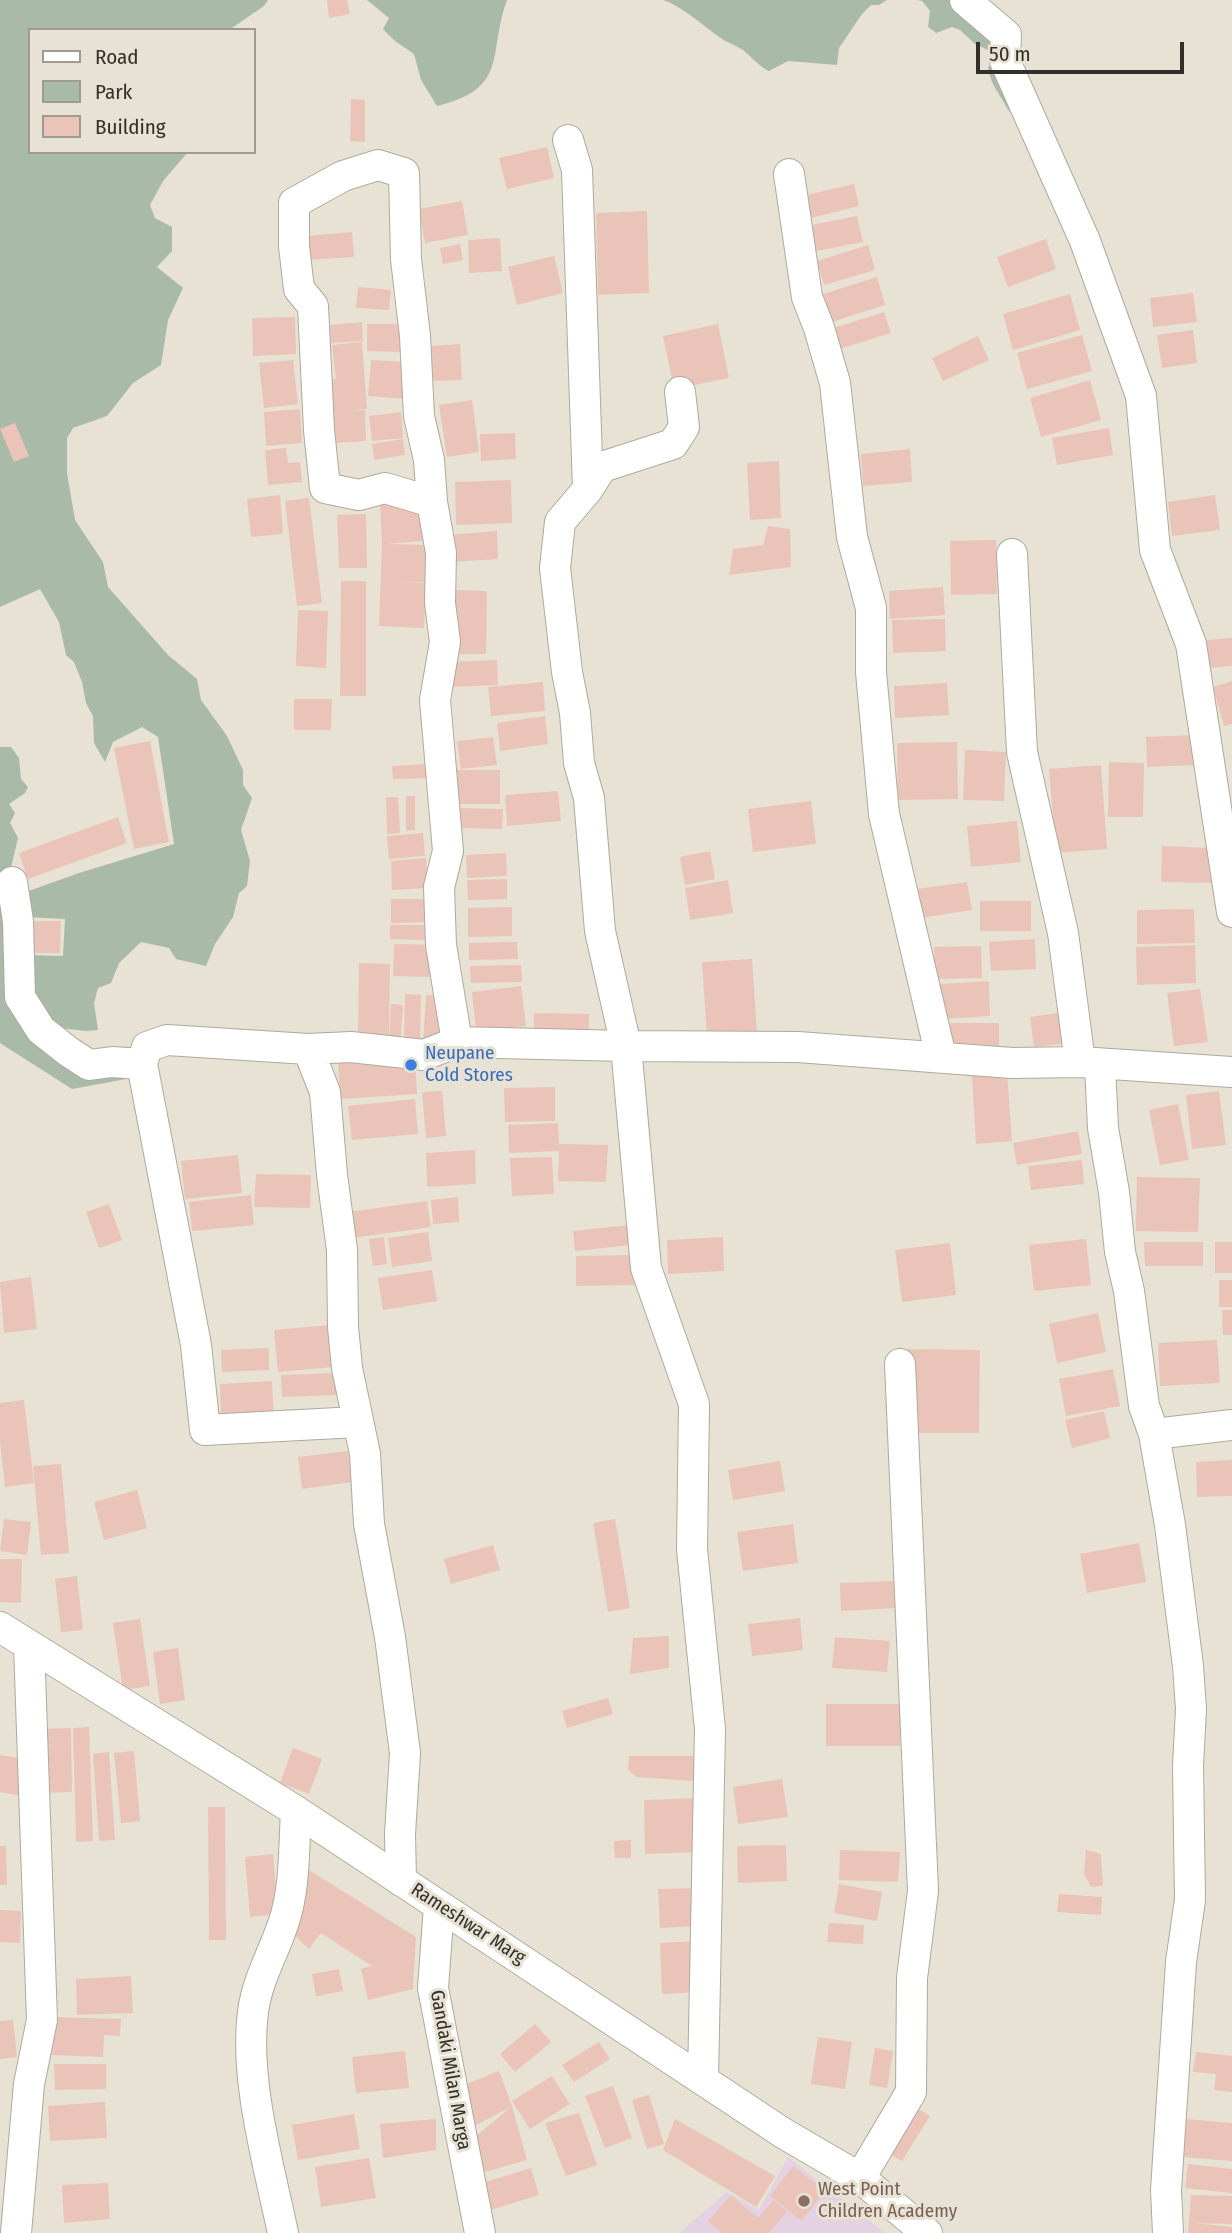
<!DOCTYPE html>
<html>
<head>
<meta charset="utf-8">
<style>
	body { margin:0 }
	#map { position:relative; width:1232px; height:2233px; overflow:hidden; background:#e7e2d3; font-family:"Fira Sans Condensed",sans-serif }
	canvas { display:block }
	.legend { position:absolute; left:28px; top:28px; width:228px; height:126px; box-sizing:border-box; background:#e7e2d3; border:2px solid #9f9b90; margin:0; padding:9px 12px; list-style:none; font-size:21px; color:#32302b }
	.legend li { display:flex; align-items:center; gap:14px; height:35px }
	.legend b { width:35px; border:2px solid #9f9b90 }
	.scale { position:absolute; left:976px; top:42px; width:208px; height:32px; box-sizing:border-box; border:4px solid #32302b; border-top:0; padding-left:9px; font-size:21px; line-height:24px; white-space:nowrap; color:#32302b; -webkit-text-stroke:5px #e7e2d3; paint-order:stroke }
</style>
</head>
<body>
<div id="map">
<canvas width="1232" height="2233"></canvas>
<ul class="legend">
<li><b style="height:9px;background:#fff"></b>Road</li>
<li><b style="height:19px;background:#aabaa8"></b>Park</li>
<li><b style="height:19px;background:#ebc4b9"></b>Building</li>
</ul>
<div class="scale">50 m</div>
</div>
<script>
const g = document.querySelector('canvas').getContext('2d');
g.lineJoin = 'round';
function fill(path, color) { g.fillStyle = color; g.fill(path, 'evenodd'); }
function stroke(path, color, width, dash) { g.strokeStyle = color; g.lineWidth = width; g.lineCap = dash ? 'butt' : 'round'; g.setLineDash(dash || []); g.stroke(path); }
function write(font, color, halo, rows, align = 'center') {
  g.font = font + ' "Fira Sans Condensed",sans-serif'; g.lineWidth = 6; g.setLineDash([]); g.textBaseline = 'middle'; g.strokeStyle = halo; g.fillStyle = color; for (const [text, x, y, turn = 0] of rows) {
    g.save(); g.translate(x, y); g.rotate((+turn || 0) * Math.PI / 180); g.textAlign = isNaN(turn) ? turn : align; if (halo) g.strokeText(text, 0, 0); g.fillText(text, 0, 0); g.restore();
  }
}
fill(new Path2D(`
	M788 2157 885 2233H679L727 2192 759 2210Z`), '#e4d2e3');
fill(new Path2D(`
	M0 0H268L264 6 229 30H30V152H188L163 181 150 205 155 218 172 227V251L157 267 183 288 168 320 161 365 133 383 107 416 73 428 67 438V473L75 520 103 562 108 587 168 655 197 679 201 700 227 736 243 770V785L252 798 241 830 250 861 247 886 239 893 233 917 215 944 206 966 176 959 169 948 141 942 119 963 111 983 98 988 94 1003 98 1030 86 1031 51 1027 34 1013 25 955 63 956 65 919 24 917 23 893 79 873 174 844 158 737 142 727 113 742 105 762 94 743 93 716 86 703 82 682 74 662 66 655 59 622 40 589 0 607Z
	M367 0H507C487 55 510 88 437 106L421 80 414 54 395 41 383 29 389 18Z
	M663 0H887L879 5H871L862 14 839 48 837 65 788 61 769 71C758 66 752 57 743 50 735 45 726 42 719 37 703 25 681 6 663 0Z
	M917 0H953L990 40 1001 62 1009 112C1001 95 990 85 988 67L996 62 988 50 975 44 960 30 952 27 936 33 928 27 930 11 922 1Z
	M0 747H11L19 758 21 779 28 787 25 793 9 804 15 813 10 823 18 838 11 868 20 1017 137 1077 72 1089 0 1043Z`), '#aabaa8');
fill(new Path2D(`
	M327 0H347L350 14 329 18Z
	M351 99 365 100V142L350 141Z
	M547 147 554 178 507 189 499 158Z
	M854 184 859 206 803 220 798 197Z
	M462 201 468 235 425 243 419 209Z
	M647 211 649 293 598 295 596 213Z
	M857 216 863 242 811 252 806 226Z
	M352 232 354 257 306 260 305 236Z
	M500 238 502 271 469 273 468 240Z
	M1046 239 1056 269 1008 287 997 257Z
	M460 244 463 260 443 264 440 248Z
	M868 245 875 270 824 285 817 261Z
	M554 256 563 293 517 305 508 267Z
	M877 277 885 305 832 322 823 294Z
	M358 287 391 290 389 310 356 308Z
	M1193 293 1197 322 1153 327 1150 298Z
	M1070 294 1080 330 1013 350 1003 314Z
	M884 312 891 333 840 349 834 328Z
	M295 317 296 354 253 356 252 318Z
	M362 322 363 341 331 343 330 325Z
	M367 324H402V352L367 351Z
	M718 324 729 378 674 389 663 336Z
	M1193 330 1197 363 1162 368 1157 335Z
	M1082 335 1092 371 1027 389 1017 353Z
	M978 336 989 360 943 381 932 358Z
	M362 342 367 409 346 411 365 410 366 441 335 443 330 380 336 379 332 345Z
	M460 344 462 380 431 381 429 346Z
	M293 360 298 404 264 408 259 363Z
	M371 360 407 362 405 399 368 396Z
	M1090 380 1101 420 1041 437 1030 398Z
	M472 400 479 452 447 457 439 405Z
	M300 409 302 443 266 446 264 412Z
	M401 412 403 438 372 441 369 416Z
	M15 423 29 456 14 462 0 429Z
	M1109 428 1113 455 1057 465 1052 438Z
	M515 433 516 459 481 461 480 434Z
	M403 439 405 455 374 460 372 444Z
	M286 448 288 463 300 462 302 482 268 485 265 450Z
	M910 449 912 482 863 486 861 454Z
	M779 461 781 518 750 520 747 463Z
	M511 480 512 523 456 525 455 482Z
	M280 495 283 534 251 537 247 499Z
	M1215 495 1220 530 1172 536 1168 502Z
	M309 498 322 603 297 606 285 501Z
	M420 503 423 541 388 544 425 545V582H401L426 583 424 628 379 626 382 544 380 505Z
	M366 514 367 568H339L337 515Z
	M768 526 790 529 791 567 729 575 733 549 763 545Z
	M497 531 498 559 451 562 449 535Z
	M996 540 997 594 951 595 950 541Z
	M341 581H366V696H340Z
	M943 587 945 615 890 619 889 591Z
	M456 590 487 591 486 654H455Z
	M298 610 328 611 326 668 296 666Z
	M945 619 946 651 893 653 892 620Z
	M1232 638V666L1208 668 1207 640Z
	M497 660 498 685 449 687V662Z
	M1232 681V724L1224 726 1213 687Z
	M543 682 545 711 491 716 488 687Z
	M947 683 949 715 895 718 894 686Z
	M294 699H332L331 730H294Z
	M545 716 548 744 500 751 497 723Z
	M1195 735 1197 765 1147 767 1146 737Z
	M493 737 497 765 461 769 457 741Z
	M150 741 169 842 134 849 114 748Z
	M957 742 958 799 898 800 897 743Z
	M965 750 1006 752 1004 801 963 800Z
	M1109 762 1144 763 1143 817H1108Z
	M429 764V778L393 779 392 766Z
	M1101 765 1107 849 1056 853 1049 769Z
	M453 770H500V804H453Z
	M558 791 561 821 507 826 505 795Z
	M406 796H415V830L406 831Z
	M386 797H398L400 833 387 834Z
	M811 801 816 844 753 852 748 809Z
	M461 808 503 809 502 829 460 828Z
	M118 817 127 843 28 879 19 853Z
	M1017 821 1021 862 971 867 967 826Z
	M423 833 425 856 389 859 387 836Z
	M1162 846 1212 848 1211 883 1161 882Z
	M710 851 715 879 685 885 680 857Z
	M506 853 507 876 467 878 466 855Z
	M426 858 428 888 392 890 391 861Z
	M507 879V899L468 900 467 880Z
	M728 880 733 913 690 920 685 888Z
	M967 882 972 910 921 918 917 889Z
	M391 899H429L430 922 391 923Z
	M980 901H1031V931H980Z
	M512 907V936L468 937V908Z
	M1194 909 1195 943 1137 944V910Z
	M31 921H61L60 953H31Z
	M390 925H430V940L390 939Z
	M1035 939 1036 969 991 971 989 942Z
	M517 942 518 959 469 960V943Z
	M394 944 433 945 432 977 393 976Z
	M1195 945 1196 983 1137 985 1136 947Z
	M981 946 982 978 935 979 934 947Z
	M752 959 757 1032 707 1036 702 962Z
	M359 963 390 964 389 1036 358 1035Z
	M521 965 522 982 471 983 470 966Z
	M989 981 990 1016 943 1019 940 984Z
	M521 986 526 1026 476 1032 472 992Z
	M1200 989 1208 1042 1174 1046 1167 993Z
	M405 994 421 995 420 1047 404 1046Z
	M426 995 444 996 441 1045 423 1044Z
	M391 1004 403 1005 400 1046H389Z
	M1065 1012 1069 1043 1034 1047 1030 1017Z
	M534 1013 589 1014V1038H534Z
	M949 1023H999V1050L949 1051Z
	M415 1055 417 1094 340 1099 338 1059Z
	M1007 1073 1012 1141 976 1144 972 1075Z
	M555 1087V1121L505 1122 504 1088Z
	M442 1091 446 1136 426 1138 422 1092Z
	M1219 1091 1226 1145 1192 1149 1186 1095Z
	M415 1099 418 1134 352 1140 348 1106Z
	M1178 1104 1189 1160 1160 1165 1149 1110Z
	M558 1123 559 1144 608 1145 606 1182 558 1181 559 1151 509 1153 508 1125Z
	M1078 1131 1082 1154 1017 1165 1013 1143Z
	M475 1150 476 1184 427 1187 426 1153Z
	M238 1155 242 1193 185 1199 181 1161Z
	M552 1157 554 1194 512 1196 510 1158Z
	M1082 1160 1084 1184 1031 1190 1028 1166Z
	M256 1174 311 1175 310 1208 254 1207Z
	M1137 1177 1200 1178 1198 1232 1136 1231Z
	M251 1195 254 1225 192 1231 189 1202Z
	M458 1197 459 1222 433 1224 431 1200Z
	M427 1201 431 1227 353 1238 349 1212Z
	M109 1204 122 1240 99 1248 86 1212Z
	M629 1225 631 1245 575 1251 573 1231Z
	M428 1232 432 1261 392 1267 388 1238Z
	M384 1237 387 1264 373 1266 369 1239Z
	M723 1237 724 1271 668 1274 667 1240Z
	M1086 1239 1091 1285 1034 1291 1029 1245Z
	M1144 1242H1203V1266H1145Z
	M1215 1242H1232V1273H1215Z
	M950 1243 956 1295 902 1302 895 1250Z
	M633 1255 634 1285 576 1286V1256Z
	M432 1270 437 1301 383 1310 378 1278Z
	M31 1277 37 1329 4 1333 0 1282Z
	M1219 1280H1232V1307H1219Z
	M1222 1310H1232V1335H1223Z
	M1098 1313 1106 1352 1057 1363 1049 1324Z
	M330 1325 334 1367 278 1372 274 1330Z
	M1217 1340 1220 1383 1160 1386 1158 1343Z
	M269 1348V1370L222 1372 221 1350Z
	M908 1349 980 1350 979 1433H907Z
	M1113 1369 1120 1406 1066 1416 1059 1379Z
	M335 1373 336 1395 282 1397 281 1375Z
	M272 1381 274 1422 221 1424 220 1384Z
	M24 1400 34 1483 5 1487 0 1441V1403Z
	M1104 1411 1110 1438 1072 1448 1065 1420Z
	M348 1451 352 1482 302 1489 298 1457Z
	M1232 1460V1496L1197 1497 1196 1462Z
	M780 1461 785 1491 733 1500 728 1470Z
	M61 1464 69 1553 41 1555 33 1466Z
	M137 1490 147 1528 104 1540 94 1502Z
	M4 1519 31 1522 27 1555 0 1551Z
	M615 1519 630 1608 608 1612 593 1523Z
	M793 1524 798 1563 743 1571 737 1532Z
	M1139 1543 1146 1582 1087 1593 1080 1554Z
	M493 1545 500 1570 451 1584 444 1559Z
	M0 1559H22L21 1603 0 1602Z
	M77 1576 83 1630 61 1632 55 1579Z
	M895 1581 896 1608 841 1611 840 1583Z
	M800 1618 803 1650 752 1656 748 1624Z
	M140 1619 150 1686 123 1690 113 1623Z
	M669 1636V1668L630 1674 633 1638Z
	M835 1637 890 1641 887 1672 832 1668Z
	M178 1648 185 1700 160 1704 153 1652Z
	M608 1698 613 1714 567 1728 562 1711Z
	M826 1704H900V1746H826Z
	M89 1727 93 1841 76 1842 73 1728Z
	M71 1728 72 1792 41 1793 40 1729Z
	M293 1748 322 1759 309 1794 280 1783Z
	M134 1751 140 1821 121 1823 114 1753Z
	M109 1752 115 1840 99 1841 93 1754Z
	M0 1755 21 1758V1796L0 1792Z
	M629 1756H695L694 1781 637 1777 628 1770Z
	M782 1779 788 1817 738 1824 733 1787Z
	M698 1798 699 1852 645 1854 644 1800Z
	M208 1807H225L226 1940H209Z
	M631 1840V1858H615L614 1841Z
	M786 1845 787 1881 738 1883 737 1846Z
	M0 1846H6L7 1885H0Z
	M840 1850 900 1852 898 1882 839 1880Z
	M1086 1850 1101 1854 1103 1886 1091 1887 1084 1873Z
	M273 1854 278 1914 250 1917 245 1857Z
	M309 1870 416 1937 413 1989 368 2000 361 1969 372 1966 321 1933 309 1949 293 1934Z
	M839 1884 882 1892 877 1921 834 1913Z
	M698 1888 700 1926 660 1928 658 1889Z
	M1059 1894 1102 1897 1101 1915 1057 1912Z
	M0 1910 21 1911 20 1943 0 1942Z
	M829 1923 864 1925 863 1944 827 1942Z
	M695 1941 698 1992 662 1994 660 1943Z
	M339 1969 343 1991 316 1996 312 1974Z
	M131 1976 133 2013 77 2015 76 1979Z
	M53 2017 121 2019 120 2036 104 2035 103 2057 52 2055Z
	M13 2020 17 2057 0 2059V2021Z
	M535 2024 551 2042 515 2072 500 2054Z
	M818 2037 852 2042 845 2089 811 2084Z
	M599 2042 610 2059 574 2082 562 2065Z
	M875 2048 893 2051 887 2088 869 2085Z
	M405 2051 409 2088 356 2093 352 2057Z
	M1196 2052 1232 2056V2092L1214 2090 1216 2074 1193 2072Z
	M54 2064H106V2089L55 2090Z
	M499 2071 512 2106 527 2160 485 2172 475 2137 512 2106 473 2127 464 2085Z
	M552 2076 570 2104 530 2129 512 2101Z
	M613 2086 632 2138 605 2148 585 2096Z
	M649 2095 664 2144 647 2149 632 2100Z
	M105 2102 107 2138 50 2141 48 2106Z
	M912 2105 930 2116 902 2161 885 2151Z
	M579 2113 597 2165 566 2176 545 2123Z
	M354 2114 360 2149 298 2160 292 2125Z
	M436 2119V2150L383 2158 380 2124Z
	M675 2119 775 2176 756 2207 663 2150Z
	M1186 2119 1232 2123V2161L1182 2157Z
	M369 2158 376 2198 321 2207 315 2167Z
	M1188 2164 1232 2169V2193L1185 2188Z
	M793 2166 825 2190 802 2221 770 2196Z
	M531 2168 539 2195 487 2211 479 2184Z
	M108 2183 110 2219 64 2223 62 2185Z
	M731 2195 758 2218 774 2200 787 2212 769 2233H722L708 2221Z
	M1191 2195 1232 2196V2224L1194 2223 1232 2227V2233H1188Z`), '#ebc4b9');
const street = new Path2D(`
	M965 0 1006 35 1005 61 1085 241 1141 396 1155 550 1191 644 1232 912
	M789 174 807 297 819 328 835 383 852 537 871 608V672L884 814 941 1057
	M588 489 602 467 673 444 684 427 680 392
	M432 502 385 488 359 495 325 488 319 430 313 306 299 289 294 246V203L343 176 378 165 404 173 406 259 415 336 419 416 429 460 432 502 441 553 440 603 445 642 435 700 448 851 439 887 441 945 457 1042
	M1012 554 1022 752 1063 933 1080 1062
	M12 882 18 921 20 997 41 1030 69 1052 89 1065 112 1062 142 1064
	M308 1049 325 1092 332 1175 342 1250 343 1327 347 1368 365 1454 369 1524 390 1637 405 1753 400 1834 401 1881
	M1100 1065 1103 1128 1114 1192 1120 1252 1129 1291 1144 1406 1154 1434 1232 1425
	M357 1422 205 1430 196 1345 142 1064 147 1047 167 1040 308 1049 351 1047 424 1055 457 1042 626 1046 600 931 589 798 579 763 575 713 567 672 555 568 560 522 588 489 577 170 568 140
	M1154 1434 1170 1525 1188 1666 1191 1709 1188 1766 1190 1900 1181 1962 1166 2190 1168 2233
	M0 1627 296 1811 783 2133 860 2178 927 2233
	M439 1906 433 1988 480 2233
	M703 2080 710 1729 692 1549 694 1404 646 1268 626 1046 798 1047 1012 1063 1080 1062 1232 1072
	M860 2178 911 2092 912 1978 923 1891 900 1364
	M16 2233 29 2084 42 2020 29 1645
	M283 2233C269 2166 244 2079 253 2012 258 1974 278 1947 287 1911 295 1879 294 1844 296 1811`);
stroke(street, '#aeaa9c', 32);
stroke(street, '#fff', 30);
for (const [x, y, r, color] of [
	[411,1065,7,"#3f7fe0"],
	[804,2201,7,"#8d6e63"]
]) { const dot = new Path2D(); dot.arc(x, y, r, 0, 2 * Math.PI); g.fillStyle = color; g.fill(dot); stroke(dot, '#e7e2d3', 2.5); }
write('19px', '#366cbe', '#e7e2d3', [
	["Neupane",425,1054],
	["Cold Stores",425,1076]
], 'left');
write('19px', '#32302b', '#e7e2d3', [
	["Rameshwar Marg",468,1924,33],
	["Gandaki Milan Marga",450,2070,80]
]);
write('19px', '#785e54', '#e7e2d3', [
	["West Point",818,2190],
	["Children Academy",818,2212]
], 'left');
</script>
</body>
</html>
